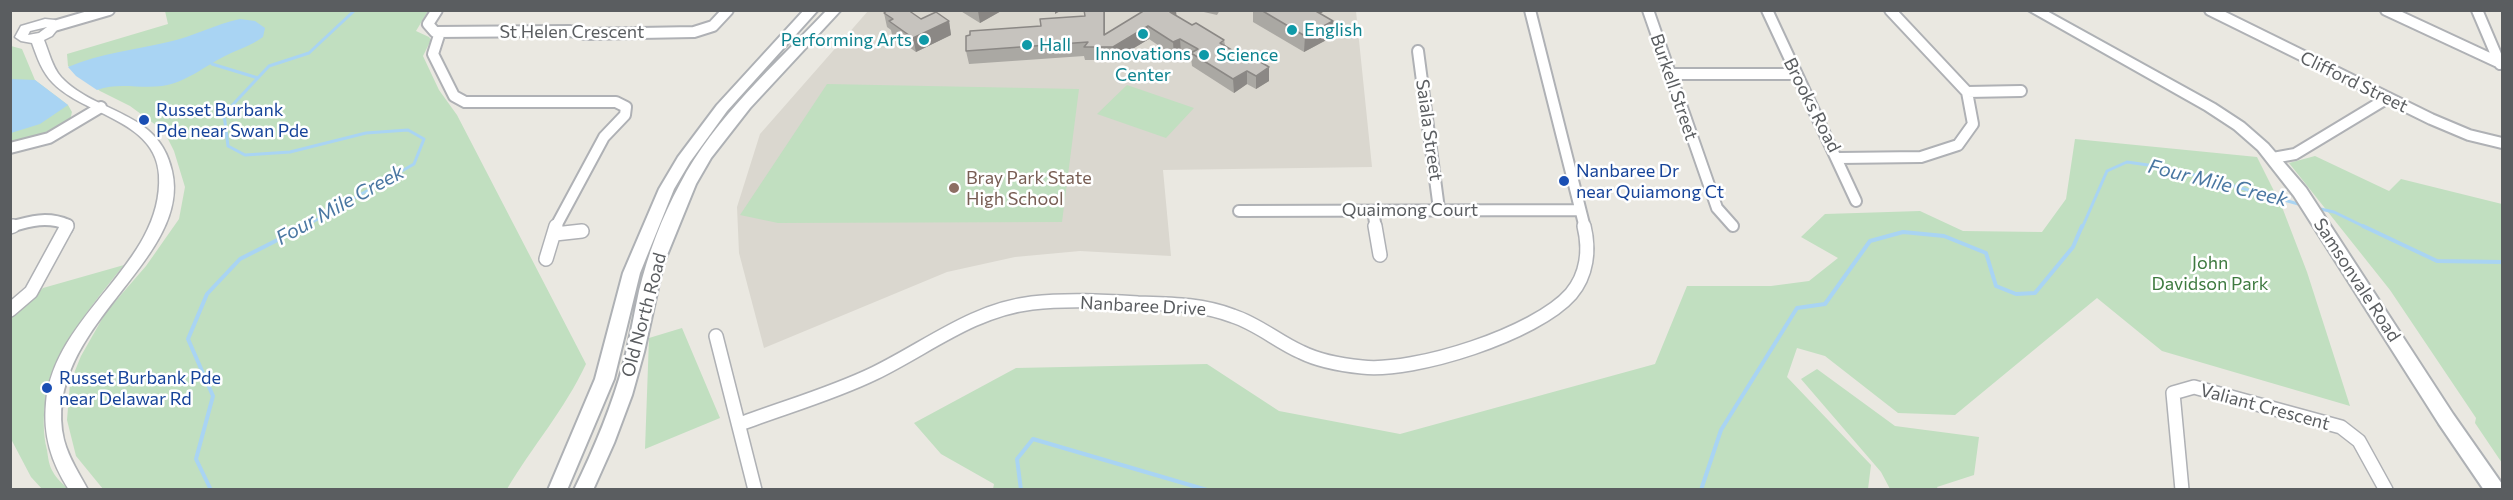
<!DOCTYPE html>
<html>
<head>
<meta charset="utf-8">
<style>
	body { margin:0 }
	#map { position:relative; width:2513px; height:500px; overflow:hidden; background:#eae8e1; font-family:Commissioner,sans-serif }
	canvas { display:block }
	.frame { position:absolute; inset:0; border:12px solid #5a5d60; pointer-events:none }
</style>
</head>
<body>
<div id="map">
<canvas width="2513" height="500"></canvas>
<div class="frame"></div>
</div>
<script>
const g = document.querySelector('canvas').getContext('2d');
g.lineJoin = 'round';
function fill(path, color) { g.fillStyle = color; g.fill(path, 'evenodd'); }
function stroke(path, color, width, dash) { g.strokeStyle = color; g.lineWidth = width; g.lineCap = dash ? 'butt' : 'round'; g.setLineDash(dash || []); g.stroke(path); }
function write(font, color, halo, rows, align = 'center') {
  g.font = font + ' Commissioner,sans-serif'; g.lineWidth = 5; g.setLineDash([]); g.textBaseline = 'middle'; g.strokeStyle = halo; g.fillStyle = color; for (const [text, x, y, turn = 0] of rows) {
    g.save(); g.translate(x, y); g.rotate((+turn || 0) * Math.PI / 180); g.textAlign = isNaN(turn) ? turn : align; if (halo) g.strokeText(text, 0, 0); g.fillText(text, 0, 0); g.restore();
  }
}
fill(new Path2D(`
	M868 11H1356L1372 167 1163 170 1171 256 1080 251 1015 257 947 272 764 348 739 253 737 207 760 134Z`), '#dad7cf');
fill(new Path2D(`
	M165 11H428L416 31 429 37 431 40 423 56 439 90 457 115 586 364C565 409 532 447 507 489H103L76 456 67 420 70 383 81 356 106 312 146 266 179 219 185 187 174 151 164 131 130 106 100 91 68 66 67 54 168 24Z
	M11 46 22 49 35 80 68 105 72 112 70 120 40 135 11 143Z
	M827 84 1079 89 1062 222 778 223 740 215Z
	M1127 85 1194 108 1166 138 1097 114Z
	M2075 139 2257 157 2282 207 2307 272 2350 406 2162 351 2097 298 1955 415 1898 413 1825 356 1797 348 1787 377 1871 465 1868 489H993L994 484 941 454 914 423 1016 368 1207 364 1279 411 1400 434 1655 364 1687 286H1771L1809 281 1838 258 1801 237 1825 214 1920 211 1963 231 2042 232 2066 199Z
	M2315 156 2389 191 2401 179 2502 204V463L2475 423 2476 418 2390 290 2289 163Z
	M124 265C82 317 31 378 47 450 48 457 49 466 53 472 56 478 63 484 68 489H42L31 477 11 439 10 315 16 313 43 288Z
	M682 328 720 418 645 449 649 338Z
	M1817 369 1895 426 1979 437 1974 475 1937 487 1938 489H1890L1881 472 1801 379Z`), '#c1dfc0');
fill(new Path2D(`
	M240 19 255 21 265 28 263 37C251 46 239 49 225 56 205 66 185 83 162 86 139 89 119 82 97 90L76 76 68 67C101 53 135 50 168 42 193 37 215 24 240 19Z
	M11 79 35 80 68 105 40 124 11 133Z`), '#a9d4f3');
stroke(new Path2D(`
	M212 64 258 78
	M2316 208 2334 212 2367 228
	M302 228 414 164 424 139 408 130 366 133 290 152 245 155 228 146 224 114 269 66 309 53 355 10
	M2082 228 2107 171 2127 162 2169 168 2302 205`), '#a9d4f3', 3);
stroke(new Path2D(`
	M2363 226 2437 261 2502 262
	M211 490 196 459 213 396 188 339 207 294 240 259 305 226
	M1021 490 1017 459 1033 439 1207 490
	M1701 490 1721 430 1797 308 1825 304 1870 241 1903 232 1944 236 1986 253 1996 286 2016 294 2035 293 2073 247 2082 226`), '#a9d4f3', 4);
const minorFar1 = new Path2D(`
	M437 10 428 24 435 32 570 31 585 34 694 32 713 26 728 10
	M1530 10 1585 228
	M1648 10 1717 208 1733 226
	M1767 10 1856 201
	M2210 10 2431 119 2469 135 2502 143
	M2386 10 2500 63
	M2477 10 2500 64
	M54 26 109 10
	M440 32 433 54 454 96 465 102H616L626 107 625 115 604 137 555 228
	M1418 51 1439 209
	M1669 74H1796
	M1967 92 2021 91
	M10 148 49 138 101 107
	M1839 158 1921 157 1958 145 1973 124 1967 92 1890 10
	M2273 158 2295 154 2386 99
	M1239 211 1580 210
	M1373 211 1376 228
	M10 227C30 221 48 216 68 225L67 228`);
const minor = new Path2D(`
	M1375 226 1380 255
	M10 227 13 226
	M555 234 582 231
	M546 259 556 226
	M10 310 31 292 67 226
	M716 336 755 490
	M740 424C785 407 832 394 875 373 928 347 973 310 1032 303 1067 299 1103 301 1138 303 1171 304 1202 304 1233 316 1258 324 1278 342 1301 352 1319 361 1342 365 1362 367 1414 373 1536 334 1571 294 1587 275 1590 250 1584 226
	M2182 490 2173 393 2194 387 2341 427 2359 441 2386 490`);
const tertiary = new Path2D(`
	M45 19 55 20 60 26 52 36 44 40C49 52 52 67 61 77 97 115 159 110 172 171 193 261 39 329 64 440 69 459 79 473 88 490H69C51 462 43 435 46 403 54 313 164 264 159 175 156 120 84 115 53 83 42 72 37 57 32 43L21 41 15 37 21 26ZM47 27 39 33 28 35 30 31Z`);
const secondary = new Path2D(`
	M804 10H818L727 111 690 162 674 189 640 273 614 379 567 490H548L595 379 623 273 659 189 678 157 717 105Z
	M827 10H841L750 108 711 158 696 184 663 265 644 352 632 395 614 443 593 490H574C594 449 612 406 624 362 630 339 634 314 639 291 648 254 662 217 680 184 715 117 775 65 827 10Z
	M2028 10H2045L2215 104 2244 123 2268 144 2306 188 2453 414 2502 484V490H2484L2439 424 2294 196 2258 150 2234 129 2205 110Z`);
stroke(minorFar1, '#afb1b5', 14);
stroke(minor, '#afb1b5', 16);
stroke(tertiary, '#afb1b5', 3);
stroke(secondary, '#aeb1b5', 4);
stroke(minorFar1, '#fff', 10);
stroke(minor, '#fff', 13);
fill(tertiary, '#fff');
fill(secondary, '#fff');
fill(new Path2D(`
	M959 10H1003L980 23Z
	M1105 10V34L1176 16 1192 25 1224 40 1225 45 1269 81 1256 89 1247 84 1234 93 1192 66 1191 58 1181 52 1174 56 1149 39 1114 60H1085L1084 56 969 64 966 51Z
	M1195 10H1220L1217 15Z
	M1253 10H1326L1320 14 1332 37 1304 52 1253 22Z
	M884 13 921 19 949 21 951 35 916 52 892 35 891 30 887 27Z`), '#aaa8a3');
fill(new Path2D(`
	M980 10H1003L980 23 978 11Z
	M1055 10H1062L1055 14Z
	M1104 10H1105V48L1104 35Z
	M1174 10H1176L1177 22 1170 12Z
	M1306 10H1326L1305 23Z
	M949 21 951 35 916 52 913 38Z
	M1333 21 1332 37 1304 52 1305 36Z
	M1148 26 1149 39 1114 60 1113 47Z
	M1180 39 1181 52 1174 56 1173 42Z
	M1269 67V81L1256 89V76Z
	M1247 71V84L1234 93 1233 79Z`), '#8b8885');
const building = new Path2D(`
	M888 10H908L921 19 936 12 949 21 913 38 889 21 893 19 884 13Z
	M1084 10H1104V35L1145 10H1174L1170 12 1192 25 1196 23 1224 40 1220 43 1240 55 1245 53 1269 67 1256 76 1247 71 1233 79 1191 53 1198 49 1180 39 1173 42 1148 26 1113 47H1084L1088 42 966 51V36L970 35V31L1041 26 1040 19 1085 16Z
	M1261 10H1314L1333 21 1305 36Z`);
fill(building, '#c6c3be');
stroke(building, '#8b8885', 1.5);
for (const [x, y, r, color] of [
	[1292,30,6,"#0f9aa8"],
	[1143,34,6,"#0f9aa8"],
	[924,40,6,"#0f9aa8"],
	[1027,45,6,"#0f9aa8"],
	[1204,55,6,"#0f9aa8"],
	[144,120,6,"#1a4fb4"],
	[1564,181,6,"#1a4fb4"],
	[954,188,6,"#8d6e63"],
	[47,388,6,"#1a4fb4"]
]) { const dot = new Path2D(); dot.arc(x, y, r, 0, 2 * Math.PI); g.fillStyle = color; g.fill(dot); stroke(dot, '#fff', 2); }
write('18px', '#0d838f', '#fff', [
	["English",1304,30],
	["Performing Arts",912,40,"right"],
	["Hall",1039,45],
	["Innovations",1143,54,"center"],
	["Center",1143,75,"center"],
	["Science",1216,55]
], 'left');
write('18px', '#5a5d60', '#fff', [
	["St Helen Crescent",572,32],
	["Clifford Street",2354,82,26],
	["Burkell Street",1674,87,71],
	["Brooks Road",1812,105,63],
	["Saiala Street",1429,130,82],
	["Quaimong Court",1410,210],
	["Samsonvale Road",2357,280,57],
	["Nanbaree Drive",1143,306,3],
	["Old North Road",644,315,-75],
	["Valiant Crescent",2265,407,15]
]);
write('18px', '#164399', '#fff', [
	["Russet Burbank",156,110],
	["Pde near Swan Pde",156,131],
	["Nanbaree Dr",1576,171],
	["near Quiamong Ct",1576,192],
	["Russet Burbank Pde",59,378],
	["near Delawar Rd",59,399]
], 'left');
write('18px', '#785e54', '#fff', [
	["Bray Park State",966,178],
	["High School",966,199]
], 'left');
write('18px', '#3e7a40', '#fff', [
	["John",2210,263],
	["Davidson Park",2210,284]
]);
write('italic 20px', '#4a77a2', '#fff', [
	["Four Mile Creek",2218,183,14],
	["Four Mile Creek",340,205,-29]
]);
</script>
</body>
</html>
